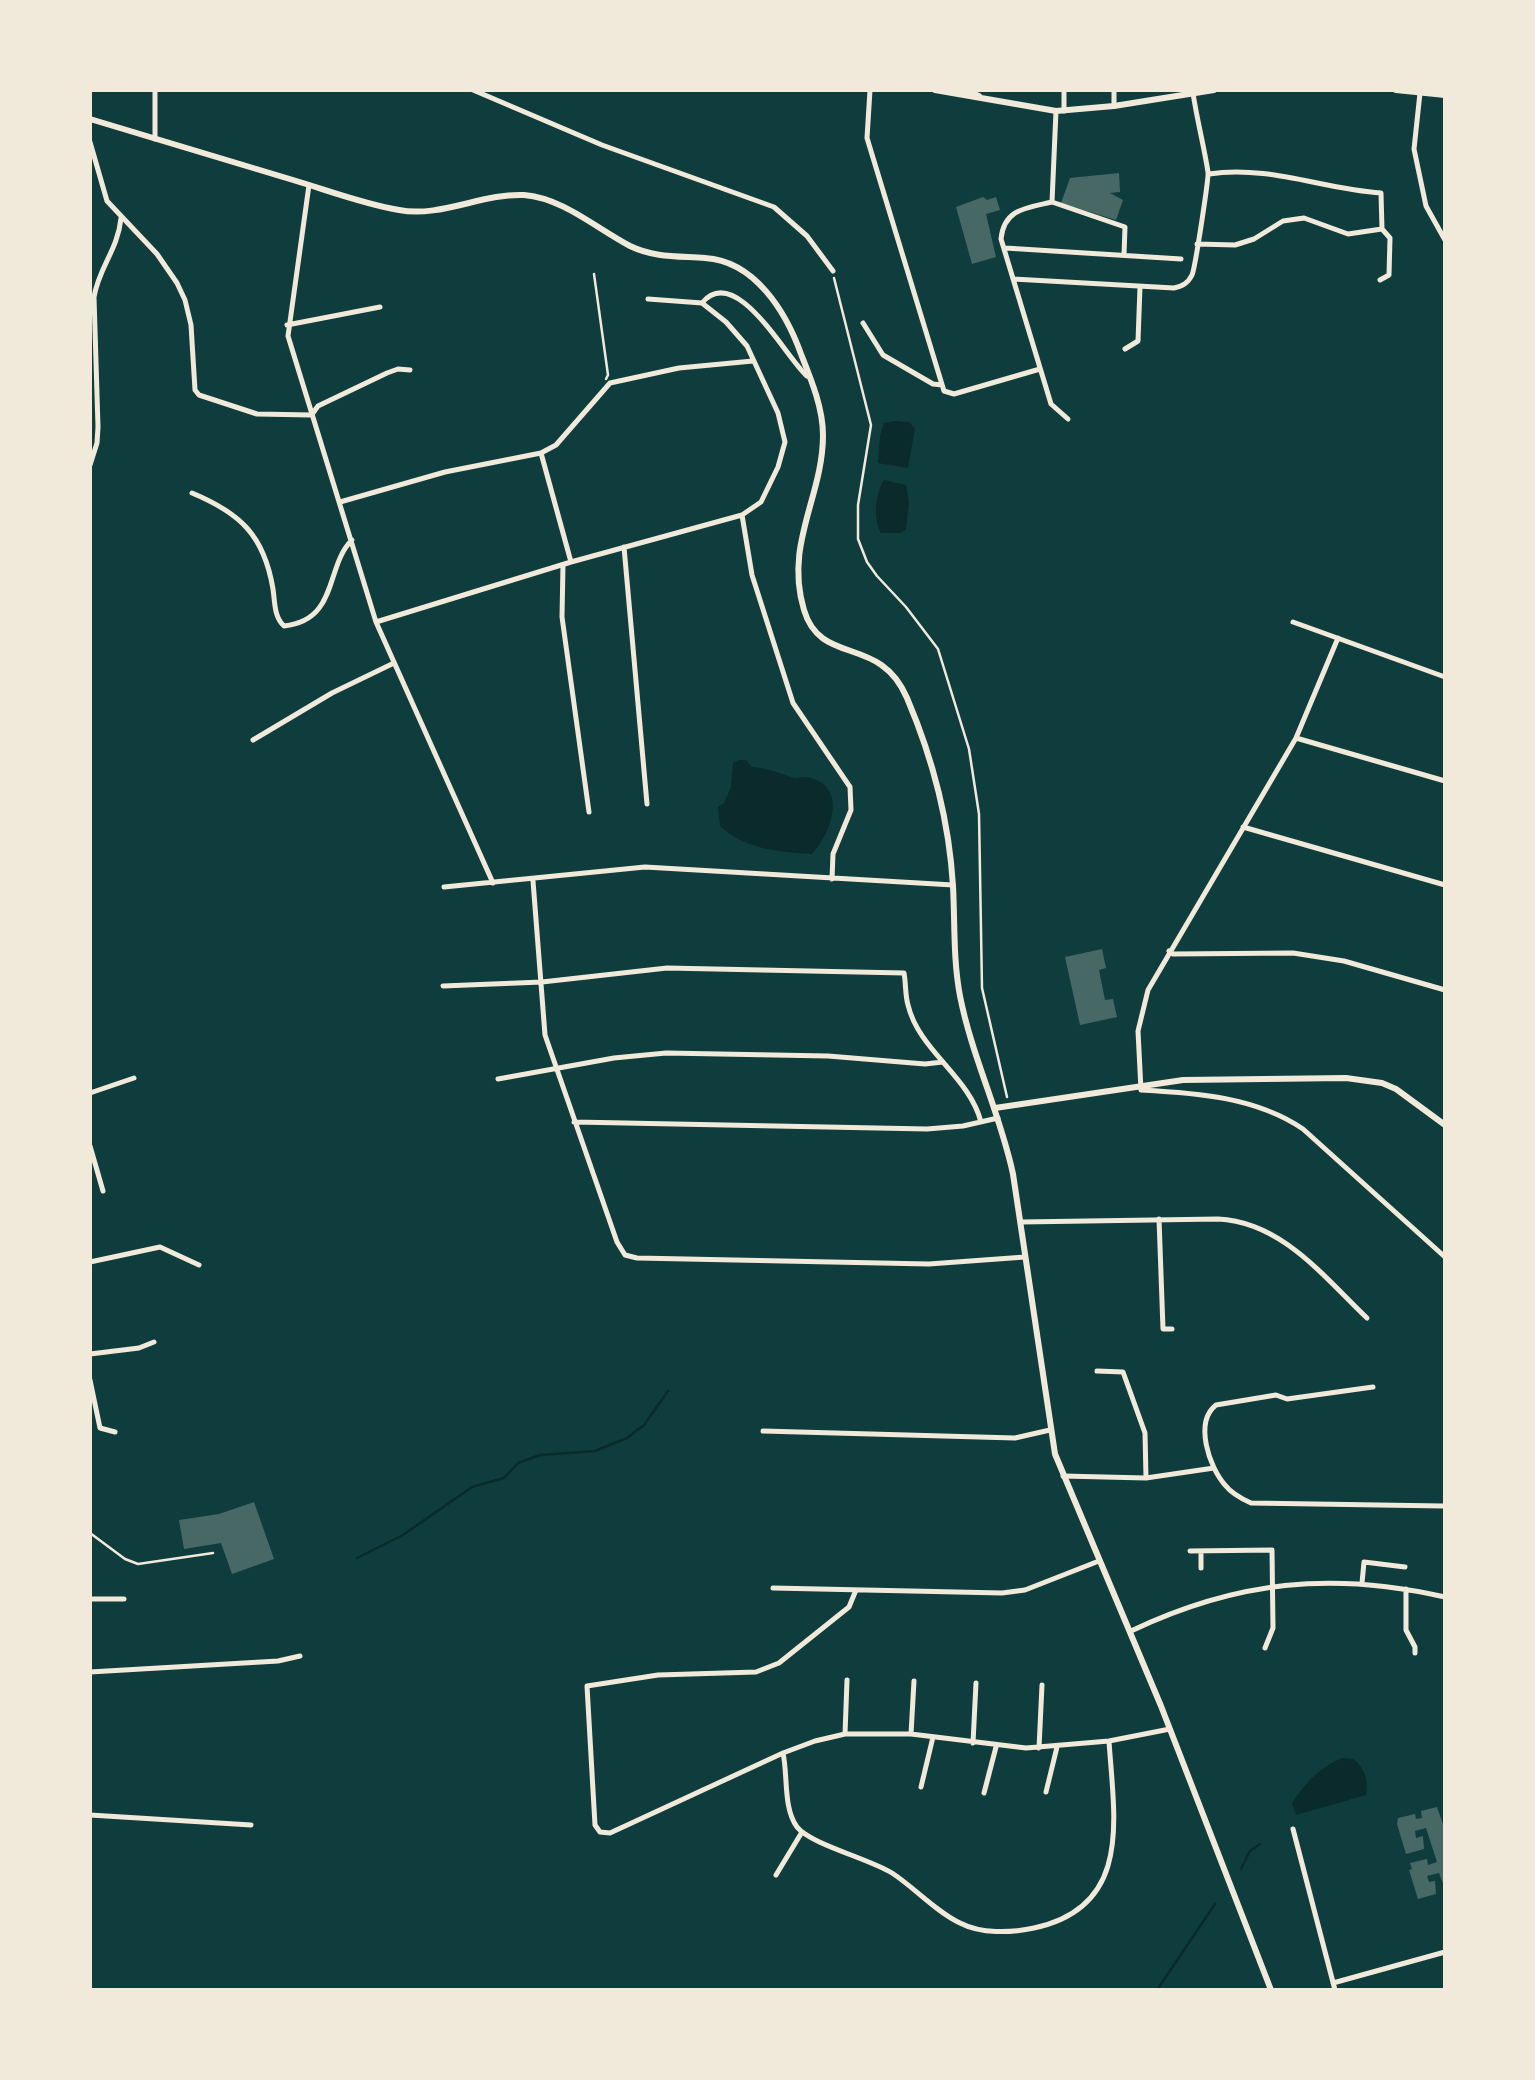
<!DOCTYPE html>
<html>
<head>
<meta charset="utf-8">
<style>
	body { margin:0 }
	#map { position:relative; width:1535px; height:2080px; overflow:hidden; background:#0f3d3e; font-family:"Golos Text",sans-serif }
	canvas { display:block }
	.frame { position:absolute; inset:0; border:92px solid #f1e9da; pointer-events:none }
</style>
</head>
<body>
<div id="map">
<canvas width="1535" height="2080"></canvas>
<div class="frame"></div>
</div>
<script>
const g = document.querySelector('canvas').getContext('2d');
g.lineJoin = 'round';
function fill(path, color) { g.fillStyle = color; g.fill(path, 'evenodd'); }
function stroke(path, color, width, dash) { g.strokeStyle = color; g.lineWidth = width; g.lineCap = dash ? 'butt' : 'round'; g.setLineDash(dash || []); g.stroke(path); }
fill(new Path2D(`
	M895 421 909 422 915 428 908 468 878 463 880 436 884 423Z
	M884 480 906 485 909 502 906 529 901 533H881C873 519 875 494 884 480Z
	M739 760H746L752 767C767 768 777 772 791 777 796 779 801 777 806 777 850 784 831 834 812 854 779 852 744 849 720 826L718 807 724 803 731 787 733 763Z
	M1342 1758 1353 1759C1365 1768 1369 1781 1366 1795L1296 1815 1292 1803C1305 1783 1319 1768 1342 1758Z`), '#0a2a2b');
stroke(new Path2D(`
	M357 1558 403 1535 472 1487 504 1478 518 1463 540 1455 595 1451 627 1438 644 1425 668 1391
	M1241 1869 1250 1851 1260 1844
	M1157 1990 1215 1904`), '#0a2a2b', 2.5);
fill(new Path2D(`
	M1119 173 1120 192 1110 193 1123 200 1116 220 1061 203 1070 178Z
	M983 197 987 200 996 197 1000 210 986 214 996 257 972 264 956 207Z
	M1102 949 1106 968 1099 970 1105 1000 1113 999 1117 1017 1080 1025 1065 957Z
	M254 1502 274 1559 232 1574 221 1543 184 1549 179 1520 219 1514Z
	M1437 1807 1445 1830V1889L1439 1873 1427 1876 1429 1882 1435 1881 1436 1894 1418 1899 1409 1870 1412 1869 1410 1863 1427 1859 1428 1865 1437 1862 1426 1828 1415 1831 1416 1838 1423 1836 1424 1849 1406 1854 1397 1824 1398 1818 1415 1814 1416 1819 1422 1818 1421 1811Z`), '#486865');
stroke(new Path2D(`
	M834 278 871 425 858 505V539L867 562 877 576 906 607 938 649 969 749 979 814 982 988 1007 1097`), '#f1e9da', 2.5);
stroke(new Path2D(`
	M594 274 608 375 606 379
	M90 1533 125 1559 138 1564 213 1553`), '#f1e9da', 2.5);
stroke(new Path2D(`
	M473 90 602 145 774 207 807 236 833 271
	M870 90 867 138 944 391 954 394 1040 369
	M1064 90V111
	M1114 90V106
	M1420 93 1414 149 1426 206 1445 240
	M1056 111 1052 202C1026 208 1004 209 1001 239L1051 404 1068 419
	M155 139V90
	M90 142 107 201 157 254 177 283 185 300 191 325 195 390 199 395 257 414 311 415
	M1209 174C1268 165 1323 189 1381 193L1382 229 1390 238 1389 275 1380 280
	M309 185 288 336 376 622 493 883
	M1052 202 1125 227 1124 255
	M1197 244 1235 245 1254 239 1283 221 1304 218 1348 234 1382 229
	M1005 248 1181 259
	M1013 279 1174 288C1183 286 1188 283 1192 275 1195 269 1209 177 1208 172 1204 146 1197 120 1193 93
	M702 303C736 262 786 358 807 376
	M863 323 883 355 933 384 942 385
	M287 325 380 307
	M1125 349 1138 341 1140 287
	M313 413 318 406 387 373 398 369 410 370
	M541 453 571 562
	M90 465 97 443 98 427 94 297C99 267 118 250 121 218
	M192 493C240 513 264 535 273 589 275 602 274 617 284 626 339 620 325 566 352 540
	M340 502 445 472 541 453 556 445 610 383 679 368 753 361
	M742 515 752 575 793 703 850 787 851 810 833 854 832 879
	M624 547 647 804
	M563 565 562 617 589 812
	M376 622 571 562 742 515 761 502 778 467 785 442 778 413 747 346 726 322 702 303 648 299
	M1293 622 1445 677
	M1338 638 1296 738 1148 990 1138 1031 1141 1090C1197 1093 1256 1097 1303 1129L1445 1257
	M1296 738 1445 781
	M253 740 332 693 394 663
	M1243 827 1445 885
	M533 881 545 1035 617 1242 625 1255 637 1258 929 1264 1025 1257
	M444 887 645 867 953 885
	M1169 951 1173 954 1293 953 1344 961 1445 990
	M443 986 542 982 667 968 904 973C906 983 905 995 908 1005 919 1051 969 1076 981 1122
	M498 1079 614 1058 666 1053 828 1056 925 1064 943 1062
	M90 1093 134 1078
	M574 1122 927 1129 963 1126 998 1118
	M90 1146 103 1191
	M1159 1219 1163 1329H1172
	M1021 1222 1218 1219C1282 1222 1324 1277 1367 1318
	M90 1262 160 1247 199 1265
	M90 1354 139 1348 154 1342
	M1097 1371 1123 1372 1145 1433 1146 1478
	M90 1380 100 1428 115 1432
	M1373 1387 1287 1399 1276 1395 1216 1405C1194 1422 1209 1467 1225 1485 1232 1494 1242 1499 1251 1503L1443 1506
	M763 1431 1015 1438 1050 1430
	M1063 1476 1146 1478 1214 1468
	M1190 1551 1272 1550 1273 1628 1265 1648
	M1201 1551V1568
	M1362 1583 1364 1562 1405 1567
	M773 1588 1002 1593 1025 1590 1099 1561
	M1406 1589V1630L1415 1647V1653
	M856 1590 849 1607 779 1663 756 1672 658 1675 587 1686 595 1825 600 1832 610 1833 783 1753 815 1741 845 1734H911L1026 1748 1109 1741 1170 1729
	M90 1599H124
	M1131 1631C1236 1581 1332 1571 1445 1597
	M90 1672 278 1661 300 1656
	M845 1734 847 1680
	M911 1734 914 1681
	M973 1743 976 1683
	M1039 1748 1042 1685
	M783 1753C788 1775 783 1808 797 1827 810 1844 870 1859 892 1873 915 1888 935 1911 960 1923 981 1934 1011 1933 1034 1928 1133 1907 1114 1818 1109 1741
	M921 1787 933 1737
	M1046 1792 1057 1747
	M984 1793 996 1747
	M90 1815 251 1825
	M1293 1829 1335 1990
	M776 1875 802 1832
	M1333 1983 1445 1952`), '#f1e9da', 5);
stroke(new Path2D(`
	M935 90 1056 111 1114 106 1214 90
	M965 90 979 96
	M1396 90 1445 95
	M995 1108 1183 1080 1346 1078 1382 1083 1396 1089 1445 1125`), '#f1e9da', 6);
stroke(new Path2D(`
	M90 119C158 139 225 160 293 180 327 190 363 204 399 210 440 218 483 193 524 195 563 198 597 229 630 246 655 258 678 256 705 258 755 261 786 312 801 354 811 379 823 408 823 435 823 497 784 544 804 610 821 667 880 634 907 698 933 759 949 820 953 886 955 923 953 959 960 996 972 1057 1000 1113 1013 1174L1055 1454 1161 1706 1271 1990`), '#f1e9da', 6);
</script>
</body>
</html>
